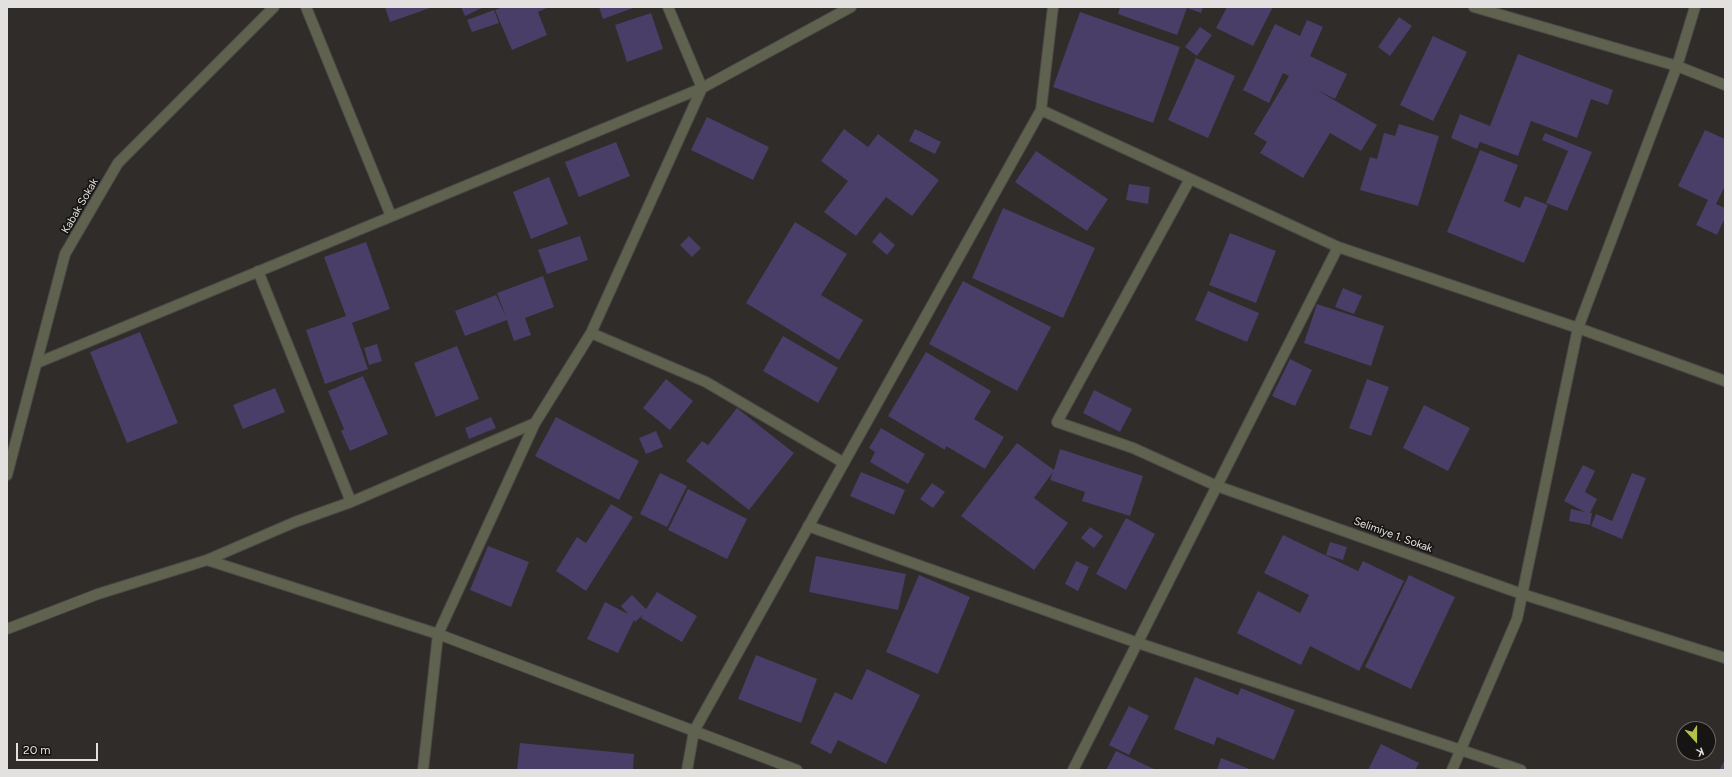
<!DOCTYPE html>
<html>
<head>
<meta charset="utf-8">
<style>
	body { margin:0 }
	#map { position:relative; width:1732px; height:777px; overflow:hidden; background:#2f2c29; font-family:Figtree,sans-serif }
	canvas { display:block }
	.frame { position:absolute; inset:0; border:8px solid #e3e1df; pointer-events:none }
	.north { position:absolute; left:1676px; top:721px; width:40px; height:40px; box-sizing:border-box; background:#161513; border:1px solid #686765; border-radius:50%; rotate:159deg; font-size:11px; font-weight:700; line-height:16px; text-align:center; color:#e3e1df }
	.north::after { content:''; display:block; margin:auto; width:14px; height:18px; background:#b6c149; clip-path:polygon(50% 0,100% 100%,50% 72%,0 100%) }
	.scale { position:absolute; left:16px; top:743px; width:82px; height:18px; box-sizing:border-box; border:2px solid #e3e1df; border-top:0; padding-left:5px; font-size:12px; line-height:14px; white-space:nowrap; color:#e3e1df; -webkit-text-stroke:3px #161513; paint-order:stroke }
</style>
</head>
<body>
<div id="map">
<canvas width="1732" height="777"></canvas>
<div class="frame"></div>
<div class="north">K</div>
<div class="scale">20 m</div>
</div>
<script>
const g = document.querySelector('canvas').getContext('2d');
g.lineJoin = 'round';
function fill(path, color) { g.fillStyle = color; g.fill(path, 'evenodd'); }
function stroke(path, color, width, dash) { g.strokeStyle = color; g.lineWidth = width; g.lineCap = dash ? 'butt' : 'round'; g.setLineDash(dash || []); g.stroke(path); }
function write(font, color, halo, rows, align = 'center') {
  g.font = font + ' Figtree,sans-serif'; g.lineWidth = 3.5; g.setLineDash([]); g.textBaseline = 'middle'; g.strokeStyle = halo; g.fillStyle = color; for (const [text, x, y, turn = 0] of rows) {
    g.save(); g.translate(x, y); g.rotate((+turn || 0) * Math.PI / 180); g.textAlign = isNaN(turn) ? turn : align; if (halo) g.strokeText(text, 0, 0); g.fillText(text, 0, 0); g.restore();
  }
}
fill(new Path2D(`
	M385 7H429L430 8 390 22Z
	M461 7H484L465 16Z
	M503 7H549L538 12 547 35 512 50 495 10Z
	M599 7H636L603 19Z
	M1120 7H1203L1201 13 1187 8 1177 35 1118 14Z
	M1227 7H1273L1253 46 1216 28Z
	M494 10 499 23 472 32 467 20Z
	M1080 12 1180 47 1153 123 1053 87Z
	M651 13 663 49 627 62 615 25Z
	M1399 17 1412 26 1390 56 1378 47Z
	M1307 20 1323 27 1310 56 1347 74 1335 99 1317 90 1377 125 1361 151 1330 133 1303 178 1260 153 1267 142 1254 134 1289 76 1283 73 1269 103 1243 90 1275 24 1300 36Z
	M1200 27 1212 35 1197 56 1185 47Z
	M1433 36 1467 52 1433 121 1400 105Z
	M1518 54 1613 90 1608 105 1591 99 1577 138 1531 121 1518 156 1480 142 1477 149 1451 138 1460 114 1490 126Z
	M1196 58 1235 76 1208 138 1168 120Z
	M707 117 769 147 753 180 691 150Z
	M1399 124 1439 136 1418 206 1360 190 1370 157 1377 159 1384 133 1395 136Z
	M844 129 868 147 878 134 939 180 912 216 886 197 856 236 824 212 848 181 821 161Z
	M915 129 941 142 935 154 909 141Z
	M1705 130 1725 139V186L1716 204 1725 208V218L1717 235 1696 225 1708 200 1678 186Z
	M1545 133 1592 152 1567 211 1546 203 1568 151 1542 140Z
	M616 142 630 176 579 197 565 162Z
	M1480 150 1518 165 1504 201 1520 208 1525 196 1548 205 1524 263 1447 232Z
	M1036 151 1108 199 1087 231 1015 182Z
	M549 177 568 224 531 239 513 192Z
	M1129 184 1150 187 1148 204 1126 200Z
	M1003 208 1095 248 1063 318 972 278Z
	M795 222 847 254 821 295 863 320 839 360 746 303Z
	M880 232 895 245 887 255 872 242Z
	M1230 233 1276 251 1256 303 1209 285Z
	M580 236 588 260 547 274 538 250Z
	M689 236 701 248 692 257 680 245Z
	M366 242 390 309 352 323 368 369 325 384 306 330 346 316 324 257Z
	M543 276 554 307 525 318 531 335 514 341 507 320 465 336 455 311 496 295 506 317 497 293Z
	M963 281 1051 327 1017 391 929 344Z
	M1343 288 1362 296 1354 314 1335 307Z
	M1208 291 1259 313 1247 342 1195 320Z
	M1317 304 1384 326 1371 366 1304 343Z
	M140 332 178 423 127 443 90 352Z
	M783 336 838 368 818 403 763 371Z
	M377 344 382 361 369 365 364 348Z
	M457 346 479 399 436 417 414 363Z
	M926 352 991 391 974 419 1004 437 985 469 946 446 945 450 888 416Z
	M1290 359 1312 370 1295 406 1272 396Z
	M363 376 388 434 350 451 341 431 344 429 328 391Z
	M666 379 693 401 670 430 643 408Z
	M1367 379 1389 387 1371 436 1349 428Z
	M275 388 285 412 243 429 233 405Z
	M1094 390 1132 409 1120 432 1083 413Z
	M1424 405 1470 428 1448 471 1403 448Z
	M737 408 794 453 749 510 686 461 702 441 708 445Z
	M491 417 496 428 469 439 465 428Z
	M556 417 639 461 619 500 535 456Z
	M881 428 925 454 908 484 870 462 875 452 869 448Z
	M656 431 663 447 646 454 639 438Z
	M1017 443 1054 470 1060 449 1143 476 1130 516 1082 501 1085 492 1050 480 1053 472 1034 498 1068 523 1034 570 961 516Z
	M1583 465 1595 471 1585 492 1597 499 1590 513H1592L1590 525 1569 521 1571 509 1585 512 1564 501Z
	M861 472 905 490 894 515 850 496Z
	M660 473 687 486 667 527 640 514Z
	M1632 473 1646 478 1622 539 1591 526 1596 514 1612 521Z
	M932 483 945 492 933 508 920 499Z
	M688 489 747 519 727 559 668 530Z
	M611 504 633 517 586 591 556 571 577 537 586 543Z
	M1126 518 1155 534 1126 590 1096 574Z
	M1090 527 1103 536 1094 548 1081 538Z
	M1283 535 1358 571 1363 561 1404 581 1359 671 1310 646 1301 665 1237 633 1258 591 1300 613 1309 595 1264 573Z
	M1330 542 1347 547 1343 560 1326 555Z
	M488 546 529 562 511 607 470 590Z
	M816 556 906 574 898 610 809 592Z
	M1076 561 1089 567 1078 591 1065 584Z
	M919 575 970 597 938 674 886 652Z
	M1409 575 1455 597 1411 689 1365 667Z
	M657 592 697 616 682 642 641 618 643 615 635 622 634 620 618 653 587 639 605 602 628 614 621 606 632 595 646 609Z
	M756 655 817 679 801 723 738 699Z
	M867 669 920 695 886 764 838 740 831 754 810 743 835 692 852 700Z
	M1195 677 1238 695 1241 688 1295 710 1274 760 1217 737 1214 745 1174 729Z
	M1129 706 1149 716 1129 755 1109 745Z
	M520 743 634 754 633 770H517Z
	M1381 744 1419 763 1415 770H1368Z
	M1116 751 1156 770H1106Z
	M1221 758 1252 770H1217Z
	M1725 760V770H1719Z`), '#483e68');
const minor = new Path2D(`
	M306 7 391 216
	M1474 7 1677 66 1725 85
	M1041 110 1338 247 1578 328 1725 381
	M1190 179 1057 422 1133 448 1217 486 1522 594 1725 658
	M258 271 351 502
	M591 333 706 382 844 463
	M37 363 702 88 851 7
	M7 475 65 254 118 163 274 7
	M808 526 1138 643 1521 770
	M207 560 438 634 797 770
	M7 629 98 594 207 560 295 522 351 502 535 423
	M423 770 438 634 535 423 591 333 702 88 668 7
	M687 770 694 731 1041 110 1053 7
	M1073 770 1338 247
	M1452 770 1517 619 1578 328 1677 66 1695 7`);
stroke(minor, '#4c4946', 12);
stroke(minor, '#5e624e', 10);
write('11px', '#e3e1df', '#161513', [
	["Kabak Sokak",80,206,-60],
	["Selimiye 1. Sokak",1393,535,20]
]);
</script>
</body>
</html>
